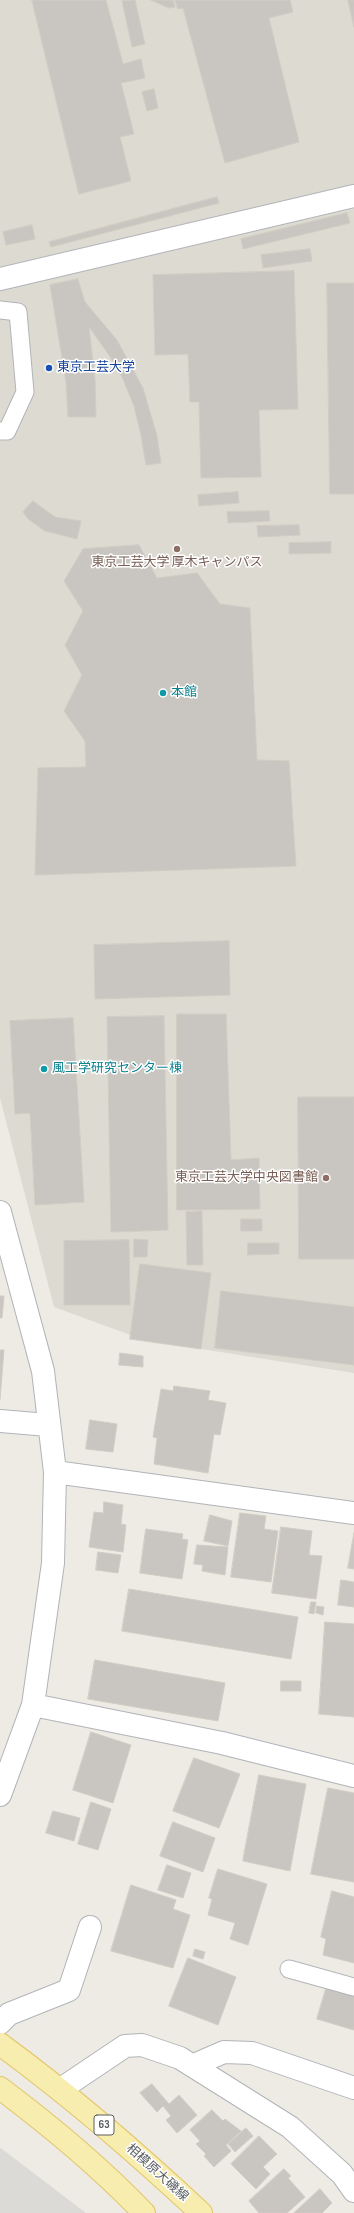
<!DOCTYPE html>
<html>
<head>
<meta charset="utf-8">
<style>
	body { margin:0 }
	canvas { display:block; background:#edebe4 }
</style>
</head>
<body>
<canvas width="354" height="2213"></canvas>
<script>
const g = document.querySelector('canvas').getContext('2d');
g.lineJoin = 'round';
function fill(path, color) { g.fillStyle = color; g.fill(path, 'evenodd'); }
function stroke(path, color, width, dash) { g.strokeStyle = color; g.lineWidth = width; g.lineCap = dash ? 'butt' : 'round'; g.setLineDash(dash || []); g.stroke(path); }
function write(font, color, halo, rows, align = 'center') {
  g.font = font + ' "Sofia Sans Condensed","Noto Sans JP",sans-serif'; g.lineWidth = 3; g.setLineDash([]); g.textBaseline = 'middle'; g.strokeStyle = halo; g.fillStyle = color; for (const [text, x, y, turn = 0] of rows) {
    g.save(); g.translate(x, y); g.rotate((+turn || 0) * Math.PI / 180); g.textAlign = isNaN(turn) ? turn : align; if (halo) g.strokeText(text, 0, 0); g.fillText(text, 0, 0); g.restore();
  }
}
fill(new Path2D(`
	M0 2148 2 2149 86 2213H0Z`), '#dcdad6');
fill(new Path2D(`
	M0 0H354V1373L144 1340 54 1307 0 1098Z`), '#dddad2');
const building = new Path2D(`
	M32 0H106L123 64 141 59 145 78 121 83 134 134 120 137 131 181 79 194Z
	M135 0 145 44 132 47 122 1Z
	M151 0H173L175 7 169 8Z
	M175 0H290L293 12 269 18 299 142 225 163 183 8 178 9Z
	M348 0H354V27Z
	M154 89 158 108 147 111 142 92Z
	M217 197 219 203 51 247 49 242Z
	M347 213 350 223 243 249 241 239Z
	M32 225 35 239 6 245 3 232Z
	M310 249 312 261 263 268 261 255Z
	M294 271 298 409 259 410 261 477 201 478 199 402H190L188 354 155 355 153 275Z
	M78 279 85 302 117 340 143 388 157 436 161 463 146 465 141 435 134 406 123 379 109 355 89 327 95 379 96 417H68L66 382 50 285Z
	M327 283H354V494H330Z
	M238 492 239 503 199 506 198 495Z
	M33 501 55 517 81 521 77 539 45 531 28 519 23 512Z
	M269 511 270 521 228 523 227 512Z
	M299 525 300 535 258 537 257 526Z
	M331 542V553L289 554V543Z
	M139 545 157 578 197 573 220 604 250 608 257 760 289 761 296 866 35 875 38 768 86 767 85 741 64 711 82 675 65 645 83 611 64 581 83 549Z
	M229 941 230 995 95 999 94 945Z
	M177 1014H226L231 1160 259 1158 260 1209 177 1210Z
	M164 1016 168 1230 111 1232 107 1017Z
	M73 1018 84 1202 35 1205 30 1113 15 1114 10 1021Z
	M298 1097H354V1259H299Z
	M202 1211 203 1265H187L186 1212Z
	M241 1219H262V1231H241Z
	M134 1239 148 1240 147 1257H134Z
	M129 1240 130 1305H64V1241Z
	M248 1243H279V1254L248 1255Z
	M140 1264 211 1273 201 1349 130 1339Z
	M221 1291 354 1307V1365L215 1348Z
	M0 1296H4L2 1318H0Z
	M0 1350H4L0 1399Z
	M120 1353 143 1356V1367L119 1365Z
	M174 1386 210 1391 208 1400 226 1403 220 1435 214 1434 208 1473 154 1464 157 1438 153 1437 161 1389 173 1391Z
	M90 1420 117 1424 113 1452 86 1449Z
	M104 1502 123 1505 121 1524 126 1525 123 1552 89 1547 94 1512 103 1513Z
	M240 1513 266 1516 264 1529 278 1531 271 1582 231 1577Z
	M210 1515 232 1521 228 1546 204 1541Z
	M281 1527 312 1531 309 1555 322 1556 316 1599 272 1593Z
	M146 1529 183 1534 182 1539 188 1540 182 1579 140 1573Z
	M354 1533V1569L348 1568Z
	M197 1545 228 1547 225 1575 202 1571 203 1565 194 1564Z
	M98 1552 121 1555 118 1573 96 1570Z
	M341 1580 354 1582V1607L338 1605Z
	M129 1589 298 1617 291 1659 122 1631Z
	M311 1602H316L314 1614 309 1613Z
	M317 1606 324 1607 323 1615 316 1613Z
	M325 1622 354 1624V1717L319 1714Z
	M95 1660 225 1683 218 1721 88 1699Z
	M281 1681H301V1691H281Z
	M91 1732 131 1745 113 1803 73 1790Z
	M194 1758 240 1774 219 1828 173 1811Z
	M259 1775 306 1784 290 1871 243 1861Z
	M328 1788 354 1793V1882L311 1874Z
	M91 1802 111 1809 98 1850 78 1844Z
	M53 1811 80 1818 74 1841 46 1833Z
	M173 1822 215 1838 203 1872 160 1856Z
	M167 1865 191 1873 183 1898 158 1890Z
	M218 1869 267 1884 248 1945 230 1939 235 1923 208 1915 212 1899 209 1898Z
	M131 1885 176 1900 173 1909 190 1915 173 1968 111 1951Z
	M332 1891 354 1897V1963L323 1955 326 1939 321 1937Z
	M195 1949 205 1952 203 1959 193 1956Z
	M188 1958 236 1977 218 2025 169 2006Z
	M328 1982 354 1990V2030L317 2019Z
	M152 2084 169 2104 179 2095 197 2115 177 2133 166 2120 171 2116 163 2106 157 2112 140 2093Z
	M212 2110 223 2121 225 2119 241 2131 226 2145 231 2151 214 2167 204 2156 206 2154 196 2144 200 2141 190 2130Z
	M246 2128 253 2136 235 2152 228 2144Z
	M259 2136 277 2154 263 2167 270 2174 256 2189 231 2164Z
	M284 2169 291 2176 288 2178 305 2197 287 2213H259L249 2201Z
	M320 2189 332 2203 322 2213H294Z`);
fill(building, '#c9c6c1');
stroke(building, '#d1cdc3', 1);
const service = new Path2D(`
	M0 310 18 312 25 392 7 431H0
	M289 1969 354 1987`);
const minor = new Path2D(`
	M0 279 354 196
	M0 1212 43 1371 55 1472 53 1563 33 1705 0 1795
	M0 1421 48 1425
	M55 1472 354 1513
	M33 1705 222 1743 354 1776
	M0 2023 9 2014 69 1990 90 1927
	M194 2065 224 2052 252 2053 354 2088
	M61 2089 125 2046 142 2045 180 2058 290 2127 342 2174 354 2191`);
const primary = new Path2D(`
	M0 2044C71 2096 137 2153 201 2213
	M0 2088C52 2127 99 2166 144 2213`);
stroke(service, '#b1b4b8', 19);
stroke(minor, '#b1b4b8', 24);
stroke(primary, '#e4c467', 24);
stroke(service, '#fff', 17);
stroke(minor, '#fff', 22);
stroke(primary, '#f7edaf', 22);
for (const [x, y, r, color] of [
	[49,368,4,"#1a4fb4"],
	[177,549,4,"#8d6e63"],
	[163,693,4,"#0f9aa8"],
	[44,1069,4,"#0f9aa8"],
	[326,1178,4,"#8d6e63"]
]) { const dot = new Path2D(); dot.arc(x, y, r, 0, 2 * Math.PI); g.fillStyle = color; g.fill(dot); stroke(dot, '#fff', 1.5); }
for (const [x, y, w] of [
	[104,2125,20]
]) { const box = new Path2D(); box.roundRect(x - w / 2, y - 10, w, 20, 3); g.fillStyle = '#fff'; g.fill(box); stroke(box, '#5c5f63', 1); }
write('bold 12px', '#5c5f63', null, [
	["63",104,2125]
]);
write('13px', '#164399', '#fff', [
	["東京工芸大学",57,368]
], 'left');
write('13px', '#785e54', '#fff', [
	["東京工芸大学 厚木キャンパス",177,563],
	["東京工芸大学中央図書館",318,1178,"right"]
]);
write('13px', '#0d838f', '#fff', [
	["本館",171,693],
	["風工学研究センター棟",52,1069]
], 'left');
write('13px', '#5c5f63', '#fff', [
	["相模原大磯線",157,2173,42]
]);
</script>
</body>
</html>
